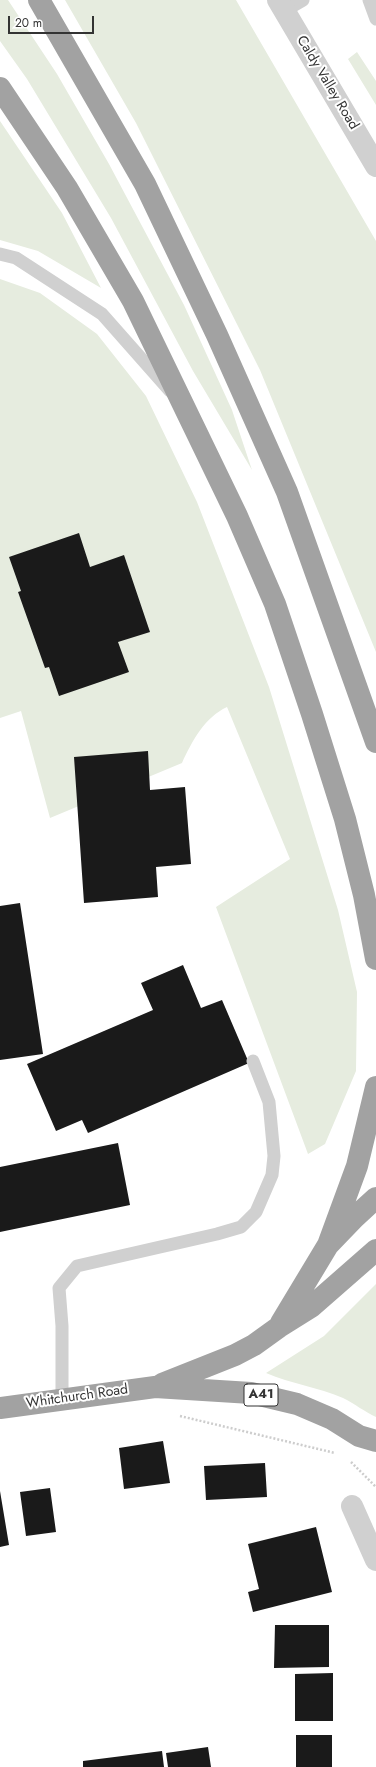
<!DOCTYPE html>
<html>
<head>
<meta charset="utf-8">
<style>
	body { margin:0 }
	#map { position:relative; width:376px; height:1767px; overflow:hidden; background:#fff; font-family:Jost,sans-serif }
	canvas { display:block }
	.scale { position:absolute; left:8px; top:16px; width:86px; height:18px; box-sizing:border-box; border:2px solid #333; border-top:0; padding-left:5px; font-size:12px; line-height:14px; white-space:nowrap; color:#333; -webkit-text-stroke:3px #fff; paint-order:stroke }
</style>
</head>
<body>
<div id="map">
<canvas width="376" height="1767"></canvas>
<div class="scale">20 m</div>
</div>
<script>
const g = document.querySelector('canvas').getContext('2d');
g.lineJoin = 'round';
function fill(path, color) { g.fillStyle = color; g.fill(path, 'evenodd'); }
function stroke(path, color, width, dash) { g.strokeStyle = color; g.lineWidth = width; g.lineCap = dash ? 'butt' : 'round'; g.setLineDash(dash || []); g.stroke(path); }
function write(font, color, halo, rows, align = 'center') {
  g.font = font + ' Jost,sans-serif'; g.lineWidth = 4; g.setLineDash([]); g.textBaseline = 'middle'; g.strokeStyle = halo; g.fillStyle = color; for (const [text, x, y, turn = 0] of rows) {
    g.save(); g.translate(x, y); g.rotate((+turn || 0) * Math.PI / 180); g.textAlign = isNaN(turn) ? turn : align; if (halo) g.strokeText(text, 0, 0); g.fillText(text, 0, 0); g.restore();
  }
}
fill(new Path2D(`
	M0 0H8L57 74 109 164 184 305 232 410 252 470 193 371 111 218 27 79 0 41Z
	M65 0H236L376 241V652L260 370 136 123Z
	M357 52 376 81V105L348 59Z
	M0 121 62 213 101 288 38 251 0 240Z
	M0 279 40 293 97 334 146 396 197 502 269 687 338 910 357 992 356 1071 325 1144 308 1154 216 907 290 859 227 707C205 717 192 741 182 763L50 818 21 711 0 718Z
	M376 1284V1417C365 1412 355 1404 343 1398 318 1387 291 1384 266 1373L324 1336Z`), '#e6ecdf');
fill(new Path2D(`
	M79 533 90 567 124 555 150 632 118 642 129 672 59 696 49 667 45 668 18 592 21 591 9 557Z
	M148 751 150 790 185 787 191 864 156 867 158 897 84 903 74 757Z
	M20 903 43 1054 0 1060V906Z
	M183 965 201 1008 222 1000 249 1063 88 1133 82 1120 56 1131 27 1064 153 1010 141 983Z
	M118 1143 130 1205 0 1232V1167Z
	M163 1441 170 1483 124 1489 119 1448Z
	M265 1463 267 1497 206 1500 204 1466Z
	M50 1488 56 1532 26 1536 20 1492Z
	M0 1491 9 1545 0 1547Z
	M316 1527 332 1592 253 1612 248 1592 259 1589 248 1544Z
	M275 1625H329V1667L274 1668Z
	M333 1673V1721H295V1674Z
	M296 1735H332V1767H296Z
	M208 1747 211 1767H168L166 1753Z
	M162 1751 164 1767H83V1761Z`), '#1a1a1a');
stroke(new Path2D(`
	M180 1416 335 1453
	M351 1462 376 1487`), '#cdcdcd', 2.5, [2, 2]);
stroke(new Path2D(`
	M369 0 376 19
	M284 11 303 0
	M0 254 16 258 102 314 170 391
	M62 1399V1326L59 1288 77 1266 217 1234 241 1227 256 1212 272 1175 274 1156 269 1102 253 1061`), '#d0d0d0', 13);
stroke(new Path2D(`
	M352 1506 376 1560`), '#d0d0d0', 22);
stroke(new Path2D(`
	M278 0 376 166`), '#d0d0d0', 22);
stroke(new Path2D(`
	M39 0 145 184 217 335 287 492 376 742
	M0 88 67 188 133 301 237 516 275 604 312 714 345 819 364 895 376 959
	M328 1245 357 1166 376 1087
	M281 1323 328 1245 354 1218 376 1198
	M162 1384 235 1355 254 1345 279 1327 311 1307 376 1250
	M0 1408 155 1387 251 1393 297 1404 332 1419 359 1436 376 1441`), '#a2a2a2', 22);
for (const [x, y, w] of [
	[261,1395,34]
]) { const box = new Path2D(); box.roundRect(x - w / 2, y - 11, w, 22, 3); g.fillStyle = '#fff'; g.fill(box); stroke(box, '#333', 1); }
write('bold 13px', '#333', null, [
	["A41",261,1395]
]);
write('14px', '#333', '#fff', [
	["Caldy Valley Road",327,83,59],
	["Whitchurch Road",77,1397,-8]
]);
</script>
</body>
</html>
